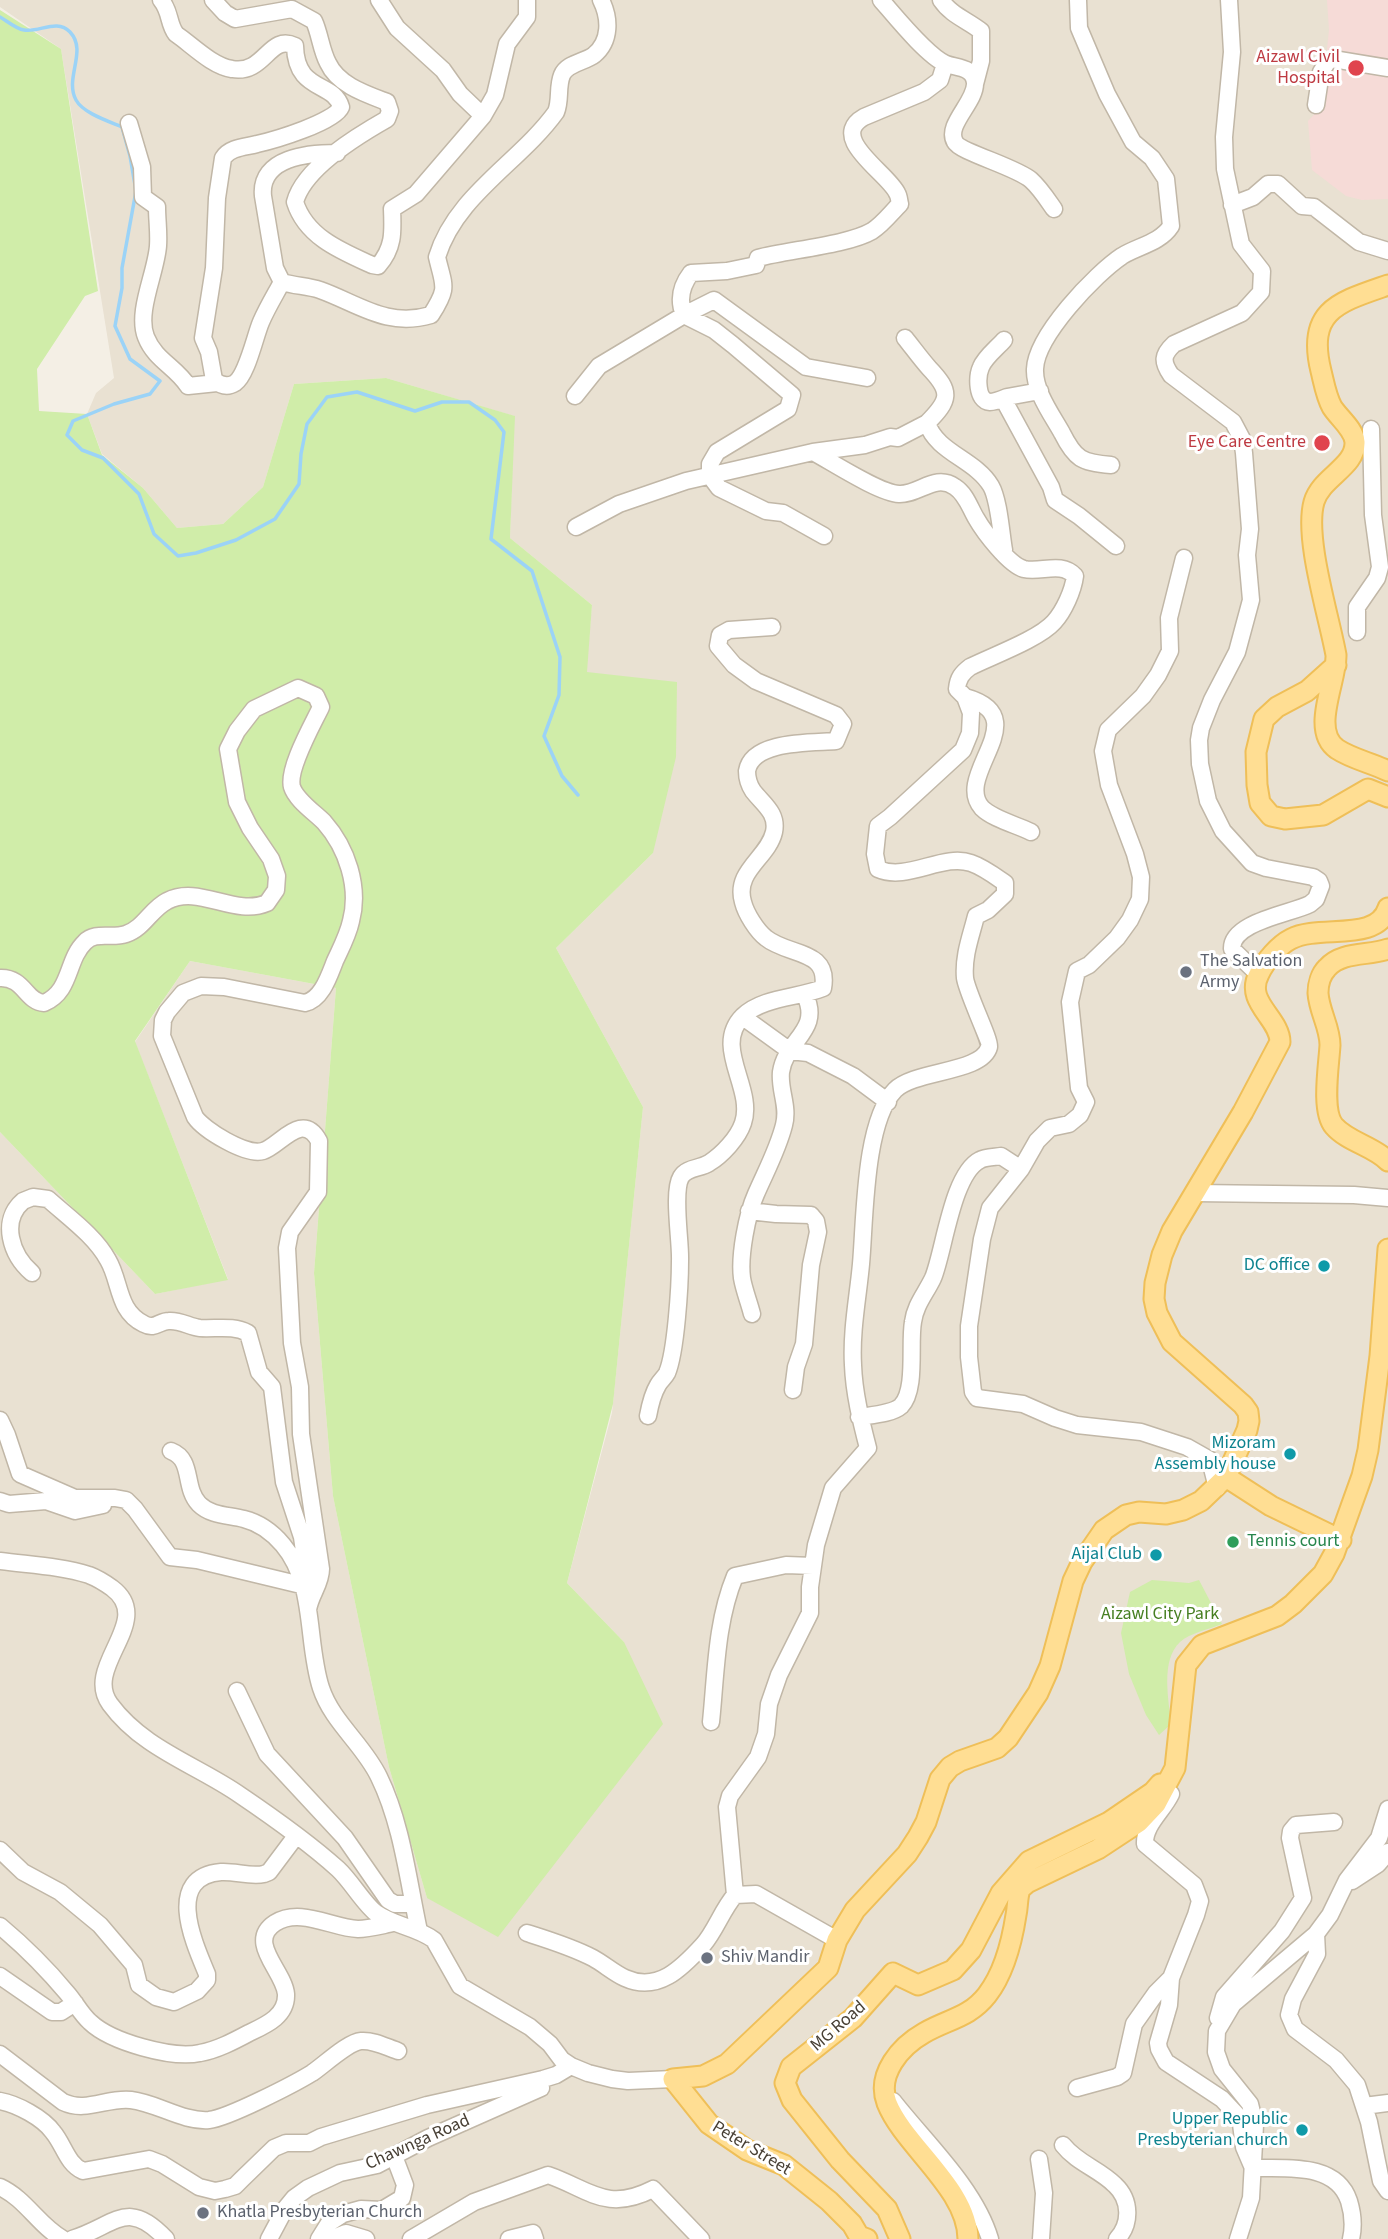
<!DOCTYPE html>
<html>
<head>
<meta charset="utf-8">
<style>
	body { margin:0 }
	canvas { display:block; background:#f4efe5 }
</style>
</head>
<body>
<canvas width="1388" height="2239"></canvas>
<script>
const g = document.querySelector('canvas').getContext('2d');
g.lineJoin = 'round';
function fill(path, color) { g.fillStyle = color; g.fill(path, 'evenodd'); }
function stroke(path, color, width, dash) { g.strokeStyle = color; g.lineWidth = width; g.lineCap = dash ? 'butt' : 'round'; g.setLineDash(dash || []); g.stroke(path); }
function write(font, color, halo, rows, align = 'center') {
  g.font = font + ' "Source Sans 3",sans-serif'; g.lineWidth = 6; g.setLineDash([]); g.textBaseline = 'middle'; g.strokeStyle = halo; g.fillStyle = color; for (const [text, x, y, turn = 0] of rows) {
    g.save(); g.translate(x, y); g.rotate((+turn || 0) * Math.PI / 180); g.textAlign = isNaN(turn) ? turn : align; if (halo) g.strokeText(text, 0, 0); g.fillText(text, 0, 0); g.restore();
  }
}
fill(new Path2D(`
	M0 0H1388V2239H0V1132L155 1294 228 1279 135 1042 190 961 336 988 314 1273 333 1496 389 1767 427 1898 624 1642 567 1583 612 1413 643 1107 556 948 653 853 586 672 592 605 510 538 514 416 386 378 294 384 263 487 223 524 177 528 143 488 102 454 87 414 96 393 114 378 61 49 0 7Z`), '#e9e1d2');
fill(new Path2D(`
	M1327 0H1388V199L1362 200 1346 196 1312 170 1308 121 1321 107 1329 30Z`), '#f6dbd7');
fill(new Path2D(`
	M0 10 61 49 98 291 85 296 37 369 39 411 87 414 102 455 143 488 177 528 223 524 263 487 294 384 386 378 515 416 510 538 592 605 587 672 677 682 676 757 653 853 556 948 643 1107 613 1404 567 1583 624 1642 663 1724 498 1937 427 1898 389 1767 333 1496 314 1273 336 988 190 961 135 1041 228 1280 155 1294 0 1132Z
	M1152 1580 1189 1583 1199 1580 1222 1624C1210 1629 1190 1633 1180 1642 1160 1661 1169 1700 1171 1724L1159 1735 1146 1715 1129 1674 1121 1633 1130 1592Z`), '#d0eda9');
stroke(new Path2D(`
	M0 17C7 21 16 29 24 30 39 33 57 18 70 32 88 51 64 78 76 100 83 113 108 121 122 127L130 156 136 191 122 268V288L115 326 130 359 160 381 150 394 114 404 73 421 67 435 82 450 103 458 139 494 154 534 178 556 196 553 236 540 275 519 299 484 301 454 307 424 327 397 357 392 415 411 442 402H469L495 420 504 432 491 539 532 571 560 657 559 695 544 736 562 776 578 795`), '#9bd3f7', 3.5);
const minor = new Path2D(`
	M161 0C171 12 168 24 176 34 192 45 212 66 232 69 265 75 269 33 295 46 296 93 334 81 341 107 335 122 275 140 257 144 246 147 230 147 223 158L217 198 214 268 203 338 209 352 214 380C220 385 227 388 235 383 247 375 255 336 261 322 267 308 275 295 282 282L275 268 263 196C259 157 309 153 337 153
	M213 0 225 13 235 19 292 9 314 21C320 34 321 50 328 63 338 85 366 94 387 102L390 111 387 119C357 136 304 168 295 202 306 237 341 251 372 265L378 266C394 248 393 232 392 209L416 194 483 116 495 95 507 44 527 17V0
	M379 0 397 28 443 70 460 94 483 116
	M881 0C895 16 927 56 946 64 957 68 974 67 975 83 976 102 945 125 955 142 960 152 1016 167 1031 180 1040 188 1047 199 1054 209
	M941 0C951 15 967 20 981 31V61L975 84
	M1078 0 1079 28 1107 94 1133 142 1152 158 1166 179 1171 226C1160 243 1138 246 1122 256 1095 274 1036 336 1035 369 1034 391 1052 415 1062 433 1075 459 1082 463 1111 465
	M1229 0 1232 52 1224 137 1225 169 1241 244 1262 271 1261 292 1242 313 1174 344C1162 355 1162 362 1171 375L1233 422 1242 439 1244 453 1250 529 1247 555 1251 600 1237 652 1212 700 1201 728 1199 740 1200 764 1208 801 1223 831 1252 863 1266 868 1313 877 1319 881 1321 886 1316 899 1310 904C1290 914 1231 922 1232 949L1258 974
	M1316 105 1321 72 1328 61 1333 59 1388 68
	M129 123 142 167 143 197 157 207C157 220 159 233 158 246 156 273 136 312 146 337 155 360 176 367 188 386L217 383
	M1232 205 1253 197 1268 184H1278L1302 206 1314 207 1359 242 1388 251
	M282 282C295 286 308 286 320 290 359 304 387 328 431 315 449 287 444 287 437 257 456 195 520 162 556 112 561 100 557 87 562 75 567 63 585 62 594 55 611 41 610 18 601 0
	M905 338C913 348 921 359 929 368 952 392 950 400 927 423
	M1004 340C996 349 985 357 981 367 977 376 976 401 990 402 995 402 1002 399 1007 397
	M1040 391 1007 397V406L1051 487 1055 500 1079 516 1116 546
	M575 396 599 366 684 315 714 300 806 367 867 378
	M576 527 619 504 686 481 813 452 865 445 890 437 898 438 927 423C937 453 975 459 991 486 999 500 1001 533 1004 550
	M824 536 783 513 766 511 719 488 710 476V464L717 452 788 409 792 395 733 345 714 330 684 315C678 300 681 286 691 273L727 271 756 265 758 258C788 250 848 245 872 231 883 224 891 213 900 204 899 200 899 196 897 193 888 173 827 138 864 117L924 92 940 80 945 64
	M1184 558 1169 618 1170 651 1158 675 1143 696 1108 730 1103 751 1109 785 1135 854 1141 877 1140 899 1130 920 1117 938 1089 965 1077 971 1070 1002 1079 1088 1086 1102 1080 1115 1069 1124 1050 1128 1037 1141 1021 1169 990 1208 982 1239 969 1326V1357L973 1392 977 1398 1023 1404 1055 1418 1077 1425 1141 1432 1187 1447 1210 1460 1217 1488
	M1357 632V607L1377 578 1380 567 1373 515 1371 429
	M965 697C1038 717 952 775 982 808 993 819 1017 825 1031 832
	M0 978C24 977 26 1002 44 1003 72 991 66 960 85 942 95 931 112 939 126 934 144 928 151 909 167 901 199 884 234 917 267 903L276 890 277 876 271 859 250 828 237 802 228 749 237 731 254 709 298 688 316 696 321 707C313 724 287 769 292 787 296 800 314 812 324 822 347 848 360 887 351 921 348 935 341 948 335 961 329 976 322 999 305 1003L224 987 201 986 183 993 167 1012 163 1020 162 1036 195 1117C204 1130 246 1156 263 1151 280 1146 302 1110 319 1141L318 1192 290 1232 287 1248 292 1343 300 1387 301 1434 321 1569C321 1584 310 1595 308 1610
	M743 1017 790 1051 808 1053 853 1076 888 1102
	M1195 1193 1354 1195 1388 1198
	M749 1211 776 1214 811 1215 816 1221 818 1232 811 1265 804 1344 796 1367 793 1390
	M32 1273C11 1255 0 1221 23 1201L33 1197 48 1199C68 1217 95 1236 108 1260 121 1282 117 1311 144 1324 155 1330 159 1321 169 1321 180 1320 190 1327 200 1328 217 1329 233 1325 248 1333L259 1372 272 1387 284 1482 302 1537 306 1565 316 1587
	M752 1314C749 1302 744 1290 742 1278 739 1256 747 1214 756 1194 766 1171 778 1149 784 1125 789 1106 779 1090 781 1072 786 1039 822 1031 805 995
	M648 1416C650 1405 652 1395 658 1385 660 1381 665 1377 667 1373 676 1352 680 1285 680 1261 681 1242 672 1192 681 1177 687 1167 700 1169 709 1163 722 1155 738 1138 743 1123 755 1088 712 1047 743 1016 763 997 798 998 823 988 830 949 788 956 766 938 757 931 746 914 743 902 734 871 768 858 774 832 778 813 763 804 753 791 749 785 747 778 747 771 752 740 812 743 836 741L843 724 836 715 756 681 734 665 718 646 720 635 729 630 772 627
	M859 1417C871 1415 892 1414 901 1406 917 1390 909 1343 913 1322 915 1305 926 1293 933 1278 944 1252 952 1174 980 1160 985 1157 995 1157 1001 1156L1021 1169
	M0 1420 7 1435 20 1474 75 1498H115L126 1500 135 1509 170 1557 197 1560 301 1585
	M171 1451C194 1460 183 1487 199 1504 211 1516 229 1515 244 1519 260 1523 273 1533 283 1545 316 1584 306 1642 321 1688 332 1722 364 1745 379 1777 402 1824 408 1880 419 1931
	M0 1501 9 1504 46 1501 75 1511 103 1505
	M0 1561C30 1565 61 1566 89 1575 97 1578 105 1583 112 1588 156 1621 82 1666 110 1704 143 1749 197 1765 240 1795 274 1818 308 1842 338 1869 351 1881 364 1904 376 1913 394 1926 417 1927 434 1940L460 1986 530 2027 550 2044 562 2060 571 2066 588 2073 612 2079 628 2081 673 2079
	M237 1691 267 1754 345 1838 388 1900 395 1904H413
	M711 1722C716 1673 716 1622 735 1576L786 1565 813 1566
	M1171 1794C1163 1811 1144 1825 1145 1844L1194 1885 1200 1901 1196 1915 1171 1978 1169 2005 1158 2043 1159 2049 1166 2062 1222 2099 1237 2115 1241 2124 1244 2147 1253 2168C1286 2169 1336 2162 1349 2201 1353 2214 1354 2226 1351 2239
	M0 1850 23 1872 60 1892 100 1925 134 1965 139 1985 156 1997 174 2002 197 1991 207 1980V1974C194 1943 164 1877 221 1872 235 1871 250 1877 264 1874L269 1872 296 1836
	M1352 1881 1378 1864 1388 1852
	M735 1895 727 1807 730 1796 758 1757 766 1734 769 1704 779 1675 810 1613V1587L816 1545 833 1488 868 1448C861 1421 854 1393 853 1365 851 1331 858 1297 861 1264 865 1220 864 1122 895 1090 915 1070 982 1073 989 1047 991 1041 967 993 965 978 963 956 971 936 976 916L988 910 1005 894V883C995 876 983 867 971 863 943 853 907 882 878 869L875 854 878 826 890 817 963 750 970 733 971 713 965 697 957 689C958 678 962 673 970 667 992 656 1039 639 1054 622 1064 611 1073 591 1075 576 1061 561 1041 573 1024 569 1009 565 984 532 976 518 970 508 966 494 955 487 935 473 919 495 899 494 879 493 832 462 813 452
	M0 1926C24 1946 47 1969 67 1993 75 2002 81 2014 90 2022 111 2042 172 2059 200 2053 217 2050 234 2041 249 2033 266 2025 287 2016 286 1994 284 1971 246 1942 275 1923 300 1907 332 1928 358 1929 369 1929 383 1925 394 1923
	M527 1933C549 1940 572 1947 593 1958 604 1964 614 1973 625 1978 658 1993 682 1968 703 1945 716 1930 722 1910 735 1895L756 1894 837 1940
	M1316 1934 1317 1954 1293 1999 1289 2015 1295 2029 1336 2060 1357 2085 1369 2122 1381 2181 1388 2191
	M0 1976 52 2012H61L75 2003
	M1218 2018 1224 1997 1282 1931 1303 1898 1290 1838 1291 1831 1296 1825 1334 1822
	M0 2054 63 2102C86 2113 108 2097 131 2100 157 2103 183 2122 209 2120 228 2118 294 2084 312 2073 324 2065 348 2042 361 2041 374 2040 386 2047 398 2051
	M1077 2088 1117 2077 1123 2073 1134 2024 1156 1993 1171 1978
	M0 2101C17 2104 43 2118 53 2132 64 2145 67 2164 83 2171L149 2159 162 2164 199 2187 215 2191 225 2189 235 2186 242 2179 274 2148 286 2143H309L321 2137 427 2105 543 2079 556 2075 571 2066
	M893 2101C925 2142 975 2188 990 2239
	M1364 2106 1388 2103
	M1063 2145C1077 2163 1099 2169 1115 2185 1131 2200 1131 2224 1117 2239
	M1039 2159 1044 2193 1041 2239
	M0 2187C26 2199 39 2226 63 2239
	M72 2239C115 2226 127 2197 166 2239
	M269 2239 285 2209 294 2198 308 2188 340 2173 377 2165 428 2138 541 2088
	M319 2239 329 2223 343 2214 361 2209 382 2210 402 2198 405 2185 394 2156
	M331 2239 346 2233 366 2239
	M411 2239 474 2202 548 2175C589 2189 606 2213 653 2189L701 2239
	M509 2239 533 2233 535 2239
	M1238 2239 1251 2198 1255 2125 1250 2104 1222 2069 1216 2052 1217 2031 1233 2004 1316 1934 1330 1915 1347 1880 1379 1838 1388 1809`);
const major = new Path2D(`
	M1388 285C1339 302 1306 310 1321 371 1324 383 1326 396 1332 407 1339 418 1354 429 1355 442 1356 467 1321 477 1314 502 1304 538 1329 616 1336 655 1337 681 1310 730 1337 749 1352 759 1372 763 1388 771
	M1336 665 1307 691 1277 707 1264 719 1256 752 1257 785 1260 803 1271 816 1285 819 1323 815 1368 789 1388 797
	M1388 949C1369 956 1342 951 1327 968 1321 974 1318 984 1318 993 1319 1011 1330 1027 1330 1045 1329 1065 1321 1111 1334 1126 1348 1142 1373 1146 1388 1161
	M1226 1477 1271 1506 1341 1540
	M673 2079 703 2076 727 2064 828 1968 837 1940 855 1910 907 1854 918 1837 926 1822 940 1779 950 1767 960 1761 997 1748 1008 1738 1038 1693 1050 1666 1073 1581 1082 1562 1104 1530 1126 1515 1139 1512 1166 1514 1183 1510 1201 1501 1226 1477 1247 1430 1249 1421 1248 1412 1243 1405 1172 1342 1157 1313 1154 1299 1155 1283 1162 1255 1172 1231 1243 1112 1280 1042C1280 1018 1244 1002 1259 974 1265 961 1279 945 1291 939 1320 924 1377 943 1388 908
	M673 2079 709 2124 747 2150 784 2165 829 2201 852 2224 859 2236 867 2239
	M900 2239 887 2209 840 2160 792 2100 785 2083 791 2067 853 2018 893 1973 918 1985 953 1970 971 1950 1001 1893 1029 1861 1109 1822 1153 1792 1160 1784
	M968 2239C968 2189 904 2146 887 2103 876 2074 901 2046 924 2033 948 2019 969 2018 987 1995 1004 1973 1012 1941 1016 1915 1018 1906 1017 1898 1020 1889L1027 1883 1098 1849 1139 1822 1156 1804 1175 1768 1186 1665 1202 1645 1277 1616 1293 1604 1323 1574 1334 1554 1362 1476 1368 1450 1380 1356 1388 1249`);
stroke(minor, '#c1b7a7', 19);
stroke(major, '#efbf58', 23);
stroke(minor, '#fff', 16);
stroke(major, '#ffde93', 19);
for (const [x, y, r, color] of [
	[1356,68,9,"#e0444e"],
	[1322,443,9,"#e0444e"],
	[1186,972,7,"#6b7280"],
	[1324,1266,7,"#0f9aa8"],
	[1290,1454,7,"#0f9aa8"],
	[1233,1542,7,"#2e9e5b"],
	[1156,1555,7,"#0f9aa8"],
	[707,1958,7,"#6b7280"],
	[1302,2130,7,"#0f9aa8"],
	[203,2213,7,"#6b7280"]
]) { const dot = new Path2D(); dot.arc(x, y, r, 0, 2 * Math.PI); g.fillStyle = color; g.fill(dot); stroke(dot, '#fff', 2.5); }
write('18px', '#be3a42', '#fff', [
	["Aizawl Civil",1340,58],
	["Hospital",1340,79],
	["Eye Care Centre",1306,443]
], 'right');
write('18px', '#5b616d', '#fff', [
	["The Salvation",1200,962],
	["Army",1200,983],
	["Shiv Mandir",721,1958],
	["Khatla Presbyterian Church",217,2213]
], 'left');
write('18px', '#0d838f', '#fff', [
	["DC office",1310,1266],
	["Mizoram",1276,1444],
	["Assembly house",1276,1465],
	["Aijal Club",1142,1555],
	["Upper Republic",1288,2120],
	["Presbyterian church",1288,2141]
], 'right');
write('18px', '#27864d', '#fff', [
	["Tennis court",1247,1542]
], 'left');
write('18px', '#467f21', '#fff', [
	["Aizawl City Park",1160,1615]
]);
write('18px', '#473f34', '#fff', [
	["MG Road",839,2027,-41],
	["Chawnga Road",418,2143,-24],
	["Peter Street",751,2149,31]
]);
</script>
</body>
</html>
